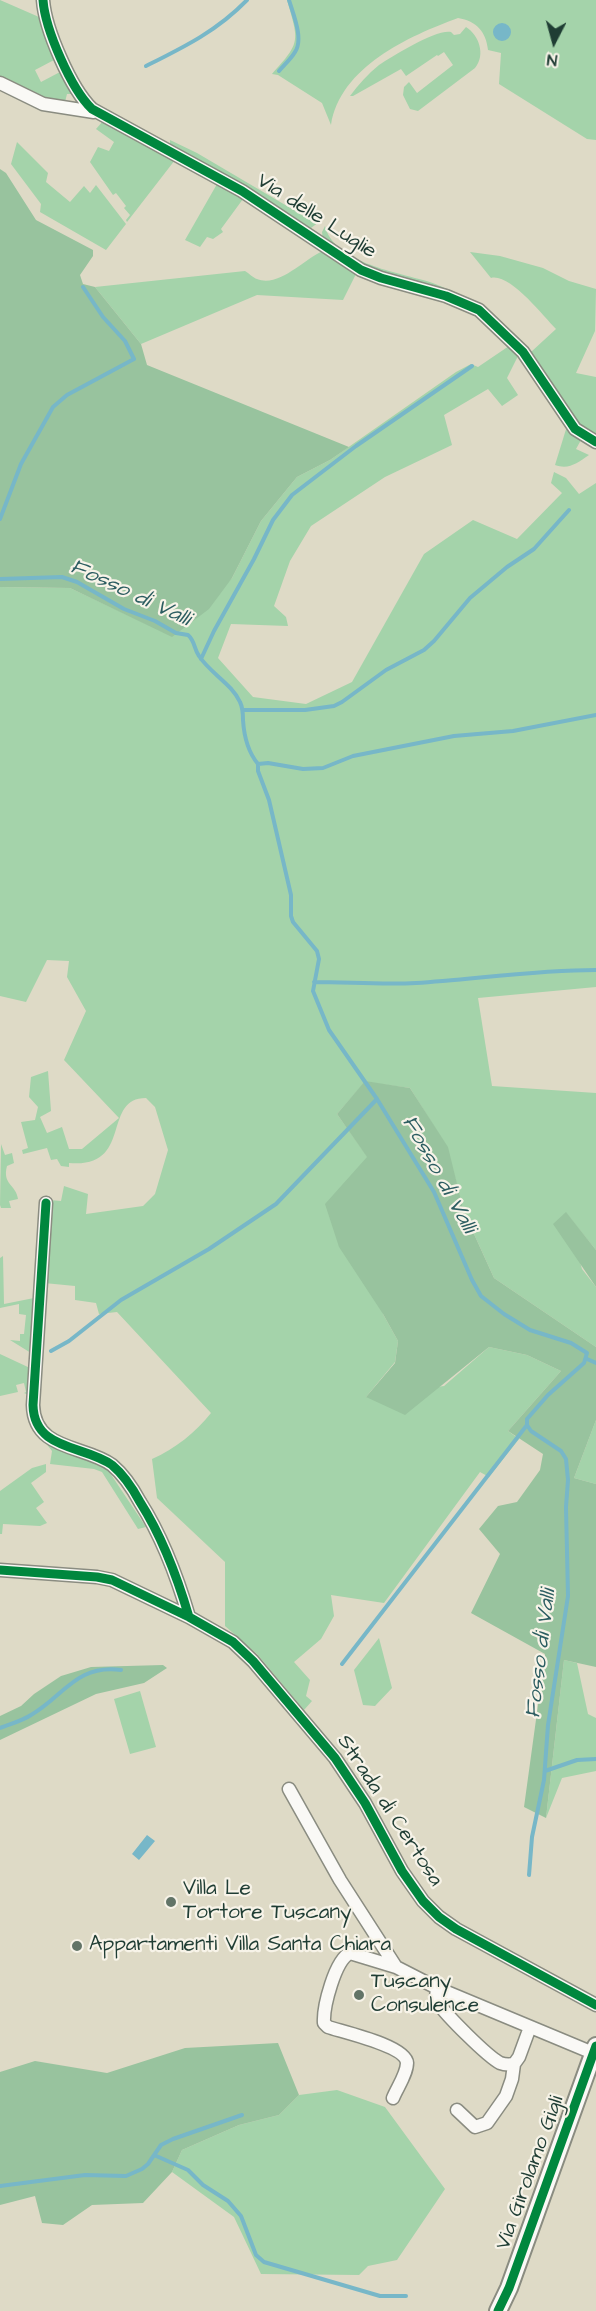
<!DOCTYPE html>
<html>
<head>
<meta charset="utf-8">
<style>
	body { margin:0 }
	#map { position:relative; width:596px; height:2311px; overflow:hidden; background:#dedac6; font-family:"Architects Daughter",sans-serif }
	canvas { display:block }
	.north { position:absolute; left:524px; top:12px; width:60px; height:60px; -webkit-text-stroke:4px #f7f3e8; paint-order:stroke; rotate:186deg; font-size:16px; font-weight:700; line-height:24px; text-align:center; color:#1f3d34 }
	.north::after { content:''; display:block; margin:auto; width:21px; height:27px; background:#1f3d34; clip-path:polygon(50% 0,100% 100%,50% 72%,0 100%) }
</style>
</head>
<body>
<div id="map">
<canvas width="596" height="2311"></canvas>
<div class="north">N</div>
</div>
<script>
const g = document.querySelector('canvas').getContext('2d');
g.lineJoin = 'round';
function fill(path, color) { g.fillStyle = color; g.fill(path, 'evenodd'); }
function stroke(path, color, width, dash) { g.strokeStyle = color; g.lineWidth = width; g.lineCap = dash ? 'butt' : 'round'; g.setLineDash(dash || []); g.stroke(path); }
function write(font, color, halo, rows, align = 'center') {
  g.font = font + ' "Architects Daughter",sans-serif'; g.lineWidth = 4.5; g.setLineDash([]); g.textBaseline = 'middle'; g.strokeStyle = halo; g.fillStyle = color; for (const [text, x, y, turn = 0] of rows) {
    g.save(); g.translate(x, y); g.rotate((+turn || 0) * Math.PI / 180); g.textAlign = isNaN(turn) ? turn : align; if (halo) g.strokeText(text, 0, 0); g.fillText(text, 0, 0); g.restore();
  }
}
fill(new Path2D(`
	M0 0 39 17C41 26 54 55 54 60L35 70 41 82 60 72 73 94H67L65 102 45 98 24 87H15L0 79Z
	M287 0H596V140L587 139 499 84 501 53 488 50C486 32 477 21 458 18 409 36 340 67 331 125L322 103 278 75 272 74C301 42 299 42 287 0Z
	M466 27C479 35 486 55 475 68L418 111 410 109 403 95 404 87 409 82 417 93 453 65 444 52 438 56 437 55 406 76 401 69 353 96H350C358 85 368 74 379 65 393 56 436 29 451 32L454 35 460 34Z
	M103 121 175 160 127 222 126 220 130 215 124 208 126 206 116 193 113 195 90 162 98 147 109 151 114 142 96 129Z
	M170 140 197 153 309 219 314 218 319 222 311 228H306L253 192 170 145Z
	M17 142 48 173 46 182 70 202 84 186 90 193 96 185 126 224 106 250 40 212 41 204 11 164Z
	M217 184 243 199 221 229 223 232 213 239 207 237 200 247 185 240Z
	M325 226C333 261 394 272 423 280 435 283 447 289 458 294L369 269 323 240 322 232Z
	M323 251 356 274 343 300 257 295 141 344 95 287 245 271C249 273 253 278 257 279 279 288 304 259 323 251Z
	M470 252 500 256 543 268 569 281 596 289 595 331 576 373 596 377V439L584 432 545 379 531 352 556 329C543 316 510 273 491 278Z
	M509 346 518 356 507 378 518 395 502 406 488 389 444 415 452 445 385 477 311 526 290 561 274 606 286 617 288 626 231 624 218 658 253 697 306 704 352 682 424 554 473 520 517 539 562 493 551 483 554 472 566 478 579 494 596 483V987L478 998 492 1086 596 1093V1250L566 1213 582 1269 596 1287V1347L494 1278 464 1212 447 1147 410 1088 365 1082 337 1114 367 1156 383 1314 398 1341 395 1362 366 1397 444 1386 489 1347 527 1355 561 1371 508 1431 519 1439 489 1477 480 1472 384 1603 331 1595 334 1616 321 1639 294 1662 310 1680 306 1696 312 1701 304 1710 257 1654 225 1626V1562L157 1498 152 1459C175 1449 196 1432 211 1413L117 1312 99 1314 96 1303 75 1300V1286L44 1283 50 1200 61 1201 64 1186 88 1194 86 1214 143 1206 155 1194 168 1150 155 1107 146 1098C101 1098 134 1169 69 1163V1167L61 1166 57 1159 51 1160 47 1148 23 1154 22 1150 28 1148 21 1122 35 1120 38 1107 29 1097 31 1077 48 1071 51 1111 40 1117 47 1133 62 1127 69 1149H82L119 1118 64 1060 86 1011 67 977 69 961 47 960 26 1002 0 996V587L70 588 172 636 232 578 261 521 297 477 330 460 456 372 471 364 478 367Z
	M567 426 581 440 576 449 589 455C577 463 569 470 555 465Z
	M1 1144 5 1155 12 1153 14 1163 7 1166C2 1185 16 1184 18 1199L9 1201 11 1208H1L0 1205Z
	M3 1256 4 1304 34 1298 31 1353 10 1340 20 1341V1334H24L26 1315 19 1314V1304L0 1308V1258Z
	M0 1354 30 1368 29 1395 24 1393 26 1392 24 1383 16 1385 18 1392 0 1396Z
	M596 1420V1484L574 1478Z
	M41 1437 108 1470 146 1527 138 1529 102 1472 94 1469 50 1464 52 1451Z
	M46 1464V1472L31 1483 44 1502 36 1508 47 1523 40 1526 3 1524 2 1534H0V1491L32 1468Z
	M379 1638 392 1688 375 1706 363 1705 354 1670Z
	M564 1660 577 1663 588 1714 596 1718V1771L562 1778 546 1818Z
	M140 1691 156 1747 130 1754 114 1699Z
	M337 2090 385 2107 445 2189 397 2260 368 2266 359 2275 261 2274 234 2217 172 2172 182 2150 239 2125 279 2115 299 2095Z`), '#a4d3aa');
fill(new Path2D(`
	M0 169 6 173 36 220 93 250V256L80 275 83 284 95 287 141 344 147 365 349 447 330 460 297 477 261 521 232 578 209 609 172 637 70 588 0 587Z
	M365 1081 410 1088 448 1147 464 1212 494 1278 596 1347V1420L574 1478 596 1484V1667L564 1660 546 1818 524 1807 545 1654 471 1613 500 1554 479 1529 498 1506 517 1502 540 1470 543 1454 508 1431 561 1371 527 1355 489 1347 405 1415 366 1397 395 1363 398 1341 383 1314 339 1247 325 1204 367 1157 337 1114Z
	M566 1212 596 1250V1287L553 1224Z
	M163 1665 167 1668 144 1683 96 1694 0 1740V1716L21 1706 34 1694 61 1676 91 1667Z
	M278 2043 299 2095 279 2115 239 2125 182 2150 172 2172 143 2203 92 2205 63 2225 42 2223 35 2196 0 2205V2072L35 2061 107 2073 185 2048Z`), '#98c39e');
fill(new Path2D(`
	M493 32a9 9 0 1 1 18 0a9 9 0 1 1-18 0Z
	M147 1835 155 1841 139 1860 132 1854Z`), '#77b7c8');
stroke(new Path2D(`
	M146 66C184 47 217 31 247 0
	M279 71C284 65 291 59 295 52 304 39 293 14 289 0
	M0 519 21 464 53 407 67 395 134 359 125 341 103 317 83 287
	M0 579 62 577 77 582 124 609 155 621 176 633 188 635C195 641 194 649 199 656 210 673 232 684 240 702 243 708 243 713 243 720 244 736 248 752 258 764V771L269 800 291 895V916L293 922 317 951 319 959 313 991 329 1030 377 1099 434 1192 472 1280 481 1296 504 1314 530 1330 571 1343 587 1353 584 1363 548 1395 527 1419V1425L531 1431 561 1451 566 1459 568 1480 566 1507 568 1596 548 1725 544 1780 532 1837 529 1875
	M201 659 214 631 254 559 273 520 292 495 356 446 472 366
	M243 710H305L334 706 342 702 386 670 424 650 434 641 470 598 507 567 534 549 569 510
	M258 764 268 763 303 769 323 768 353 756 454 736 513 731 596 715
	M314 982C348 982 382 985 416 983 476 979 536 970 596 970
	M51 1351 69 1341 121 1300 209 1249 276 1204 377 1099
	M587 1359 596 1363
	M342 1664 527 1425
	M0 1728C10 1724 22 1721 31 1715 63 1697 76 1664 121 1670
	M545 1771 577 1760 596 1759
	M154 2155 188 2170 203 2185 228 2201 241 2216 256 2255 264 2262 380 2296H406
	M0 2186 85 2175 126 2176 142 2169 148 2164 161 2145 173 2139 242 2115`), '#77b7c8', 4);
const minor = new Path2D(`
	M43 0C45 29 71 89 92 109L242 191 361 270 381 278 446 296 479 310 523 352 575 429 596 442
	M0 83 43 104 94 112
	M46 1203 33 1405C34 1451 85 1445 112 1465 124 1475 133 1489 140 1502 163 1538 177 1576 189 1617
	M0 1570 97 1577 112 1580 189 1617 233 1642 253 1661 335 1758 365 1803 402 1871 423 1901 439 1917 456 1929 596 2005
	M289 1789 340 1880 396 1967
	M437 1988 436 1998 438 2003C447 2016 487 2056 500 2063 505 2065 509 2065 514 2064
	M393 2098C397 2088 407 2074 407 2063 406 2046 343 2032 328 2027L324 2023C323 2007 335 1960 350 1953L396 1967 437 1988 593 2053
	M457 2110 475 2127 487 2123 506 2096 512 2079 514 2064 519 2057 530 2027`);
const major = new Path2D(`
	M498 2311 509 2288 596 2046`);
stroke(minor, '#8a8c81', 15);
stroke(major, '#8a8c81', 20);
stroke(minor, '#faf9f6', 12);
stroke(major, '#faf9f6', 16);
stroke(new Path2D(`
	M43 0C45 29 71 89 92 109L242 191 361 270 381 278 446 296 479 310 523 352 575 429 596 442
	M46 1203 33 1405C34 1451 85 1445 112 1465 124 1475 133 1489 140 1502 163 1538 177 1576 189 1617
	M0 1570 97 1577 112 1580 189 1617 233 1642 253 1661 335 1758 365 1803 402 1871 423 1901 439 1917 456 1929 596 2005
	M498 2311 509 2288 596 2046`), '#00873e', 9);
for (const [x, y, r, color] of [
	[171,1902,6,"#627467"],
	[77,1946,6,"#627467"],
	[359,1995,6,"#627467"]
]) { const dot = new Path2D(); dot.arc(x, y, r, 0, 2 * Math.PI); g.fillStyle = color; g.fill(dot); stroke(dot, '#f7f3e8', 2); }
write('21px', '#1f3d34', '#f7f3e8', [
	["Via delle Luglie",316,217,33],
	["Strada di Certosa",389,1811,57],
	["Via Girolamo Gigli",531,2173,-70]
]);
write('21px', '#1f3d34', '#f7f3e8', [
	["Villa Le",183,1890],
	["Tortore Tuscany",183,1914],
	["Appartamenti Villa Santa Chiara",89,1946],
	["Tuscany",371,1983],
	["Consulence",371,2007]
], 'left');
write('italic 22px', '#2c5d61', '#f7f3e8', [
	["Fosso di Valli",130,594,25],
	["Fosso di Valli",438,1175,61],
	["Fosso di Valli",542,1654,-83]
]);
</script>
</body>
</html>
